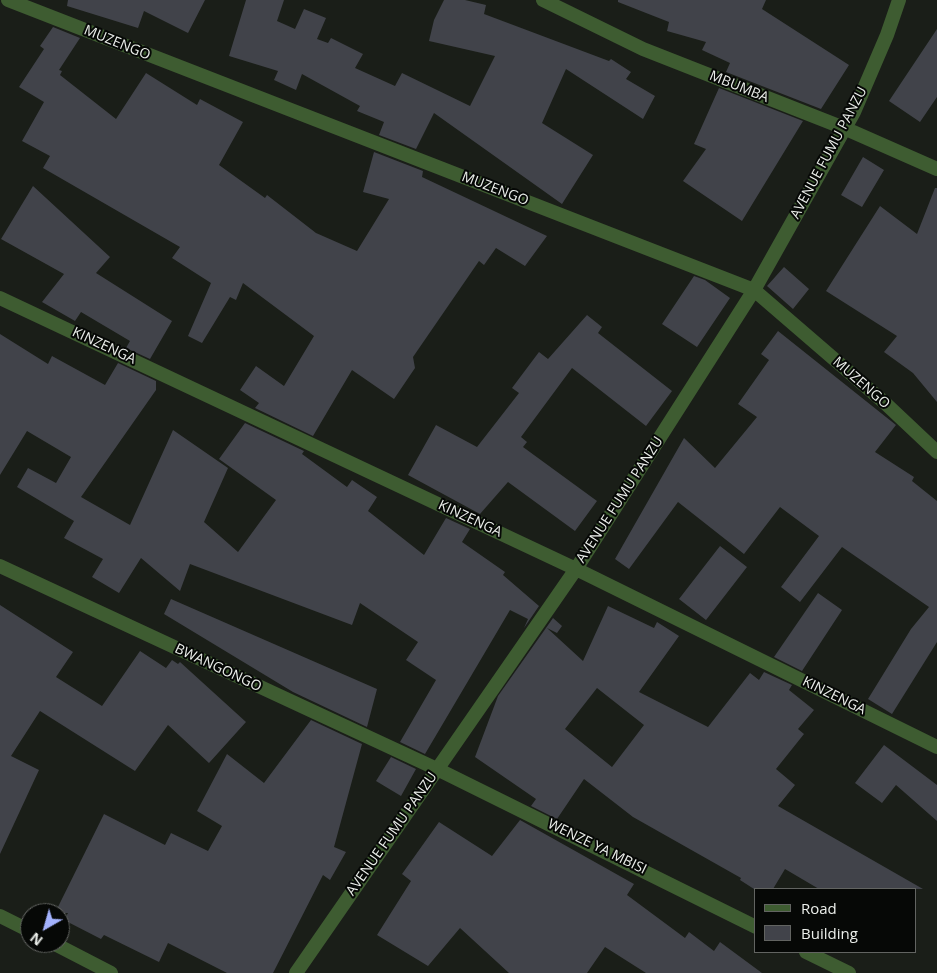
<!DOCTYPE html>
<html>
<head>
<meta charset="utf-8">
<style>
	body { margin:0 }
	#map { position:relative; width:937px; height:973px; overflow:hidden; background:#1a1e18; font-family:"Open Sans",sans-serif }
	canvas { display:block }
	.legend { position:absolute; left:754px; top:888px; width:162px; height:65px; box-sizing:border-box; background:#060806; border:1px solid #626461; margin:0; padding:6px 9px; list-style:none; font-size:15px; color:#ebeeea }
	.legend li { display:flex; align-items:center; gap:10px; height:25px }
	.legend b { width:25px; border:1px solid #626461 }
	.north { position:absolute; left:20px; top:903px; width:50px; height:50px; box-sizing:border-box; background:#060806; border:1px solid #626461; border-radius:50%; rotate:218deg; font-size:14px; font-weight:700; line-height:20px; text-align:center; color:#ebeeea }
	.north::after { content:''; display:block; margin:auto; width:18px; height:22px; background:#a3b2fd; clip-path:polygon(50% 0,100% 100%,50% 72%,0 100%) }
</style>
</head>
<body>
<div id="map">
<canvas width="937" height="973"></canvas>
<ul class="legend">
<li><b style="height:6px;background:#3e5c31"></b>Road</li>
<li><b style="height:14px;background:#41434a"></b>Building</li>
</ul>
<div class="north">N</div>
</div>
<script>
const g = document.querySelector('canvas').getContext('2d');
g.lineJoin = 'round';
function fill(path, color) { g.fillStyle = color; g.fill(path, 'evenodd'); }
function stroke(path, color, width, dash) { g.strokeStyle = color; g.lineWidth = width; g.lineCap = dash ? 'butt' : 'round'; g.setLineDash(dash || []); g.stroke(path); }
function write(font, color, halo, rows, align = 'center') {
  g.font = font + ' "Open Sans",sans-serif'; g.lineWidth = 4; g.setLineDash([]); g.textBaseline = 'middle'; g.strokeStyle = halo; g.fillStyle = color; for (const [text, x, y, turn = 0] of rows) {
    g.save(); g.translate(x, y); g.rotate((+turn || 0) * Math.PI / 180); g.textAlign = isNaN(turn) ? turn : align; if (halo) g.strokeText(text, 0, 0); g.fillText(text, 0, 0); g.restore();
  }
}
fill(new Path2D(`
	M68 0H205L188 33 144 11 138 28 67 6Z
	M246 0H284L277 21 295 29 304 9 326 18 317 39 328 43 331 38 363 54 355 68 395 86 402 73 470 106 495 56 429 41 434 20 444 0H465L486 5 484 14 609 61 611 59 631 72 626 79 655 96 643 119 566 69 542 123 593 155 562 204 434 113 416 149 379 135 384 122 357 111 360 106 302 74 296 90 274 80 278 71 229 56Z
	M618 0H766L762 9 849 65 821 109 726 72 730 63 702 50 706 42 667 31 669 22 618 2Z
	M53 27 80 38 59 70 62 71 60 75 116 119 146 73 197 105 200 99 243 122 219 165 265 198 267 195 316 233 357 251 389 199 363 192 374 152 423 171 422 177 547 236 525 266 496 248 484 265 479 261 413 357 415 368 394 399 352 370 313 436 255 408 259 403 240 390 256 366 284 386 314 336 243 283 236 300 230 297 202 343 188 336 211 283 172 258 180 247 43 168 50 156 22 141 44 102 19 87 44 49 40 46Z
	M937 29V97L920 122 889 101Z
	M719 88 803 121 742 221 683 181 706 149 694 144Z
	M863 157 884 170 862 207 841 195Z
	M33 186 110 257 96 273 172 321 150 359 126 348 130 341 81 312 75 321 42 302 64 274 1 239Z
	M935 188H937V402L913 373 884 352 897 336 826 291 880 206 917 234Z
	M784 267 809 289 793 309 767 286Z
	M694 276 705 280 730 298 697 347 662 324Z
	M587 315 602 327 598 333 672 391 646 426 572 368 521 437 527 442 523 447 597 501 575 531 508 482 480 514 408 475 436 425 477 447 519 393 512 388 539 352 548 359Z
	M778 331 896 425 875 452 914 477 912 481 937 501V642L892 714 868 699 911 629 929 607 842 547 800 602 781 587 819 536 780 507 744 554 678 502 629 569 615 559 684 438 715 468 757 417 738 404 769 360 761 354Z
	M0 334 48 364 52 356 105 385 118 363 156 381V390L81 497 130 525 173 430 228 468 204 522 238 552 276 500 219 459 245 423 304 451 302 454 347 487 352 480 377 497 368 511 424 555 446 518 470 529 462 542 505 572 503 575 539 606 524 628 528 619 510 610 425 754 400 742 436 680 406 660 418 642 360 603 352 625 190 564 180 591 141 558 119 593 92 577 103 559 64 538 74 521 17 487 28 468 56 483 71 457 27 431 0 475Z
	M720 546 747 567 706 620 679 599Z
	M818 593 842 610 802 671 774 657Z
	M171 599 377 689 367 727 293 692 164 614Z
	M0 605 73 652 56 677 102 706 140 651 166 668 172 660 178 664 180 662 246 722 209 763 168 725 135 771 40 711 11 756 39 770 0 854Z
	M608 606 654 628 657 622 679 636 639 692 708 727 750 673 759 680 764 672 792 685 789 690 814 710 798 729 804 734 776 769 795 785 778 806 923 889H819L785 869 773 889H754L740 880 741 878 633 817 584 779 557 819 531 806 536 799 475 757 498 696 553 618 562 626 557 633 547 628 583 661ZM597 688 644 725 612 767 565 729Z
	M311 720 362 744 334 847 346 852 330 880 323 875 273 973H227L168 943 159 962 104 935 101 939 64 920 68 913H55L104 814 165 845 171 833 208 851 222 826 197 811 227 754 264 783Z
	M884 745 937 785V821L896 785 882 803 855 783Z
	M391 757 416 769 401 796 376 781Z
	M520 820 634 884 627 895 685 938 689 932 714 951 720 942 762 973H646L605 947 587 973H509L460 928 428 966 377 935 411 881 402 874 439 822 492 856Z`), '#41434a');
stroke(new Path2D(`
	M8 0 754 290 885 403 937 452
	M543 0 643 49 844 128 937 169
	M0 298 576 569 937 747
	M0 566 437 769 756 927
	M0 916 30 931
	M53 943 111 973
	M806 952 849 973
	M296 973 576 569 754 290 854 112 887 35 899 0`), '#3e5c31', 14);
write('14px', '#ebeeea', '#060806', [
	["MUZENGO",117,43,22],
	["MBUMBA",739,87,22],
	["AVENUE FUMU PANZU",829,153,-62],
	["MUZENGO",495,189,21],
	["KINZENGA",104,346,25],
	["MUZENGO",861,383,41],
	["AVENUE FUMU PANZU",620,500,-57],
	["KINZENGA",470,519,25],
	["BWANGONGO",218,668,25],
	["KINZENGA",834,696,26],
	["AVENUE FUMU PANZU",392,834,-55],
	["WENZE YA MBISI",597,847,26]
]);
</script>
</body>
</html>
